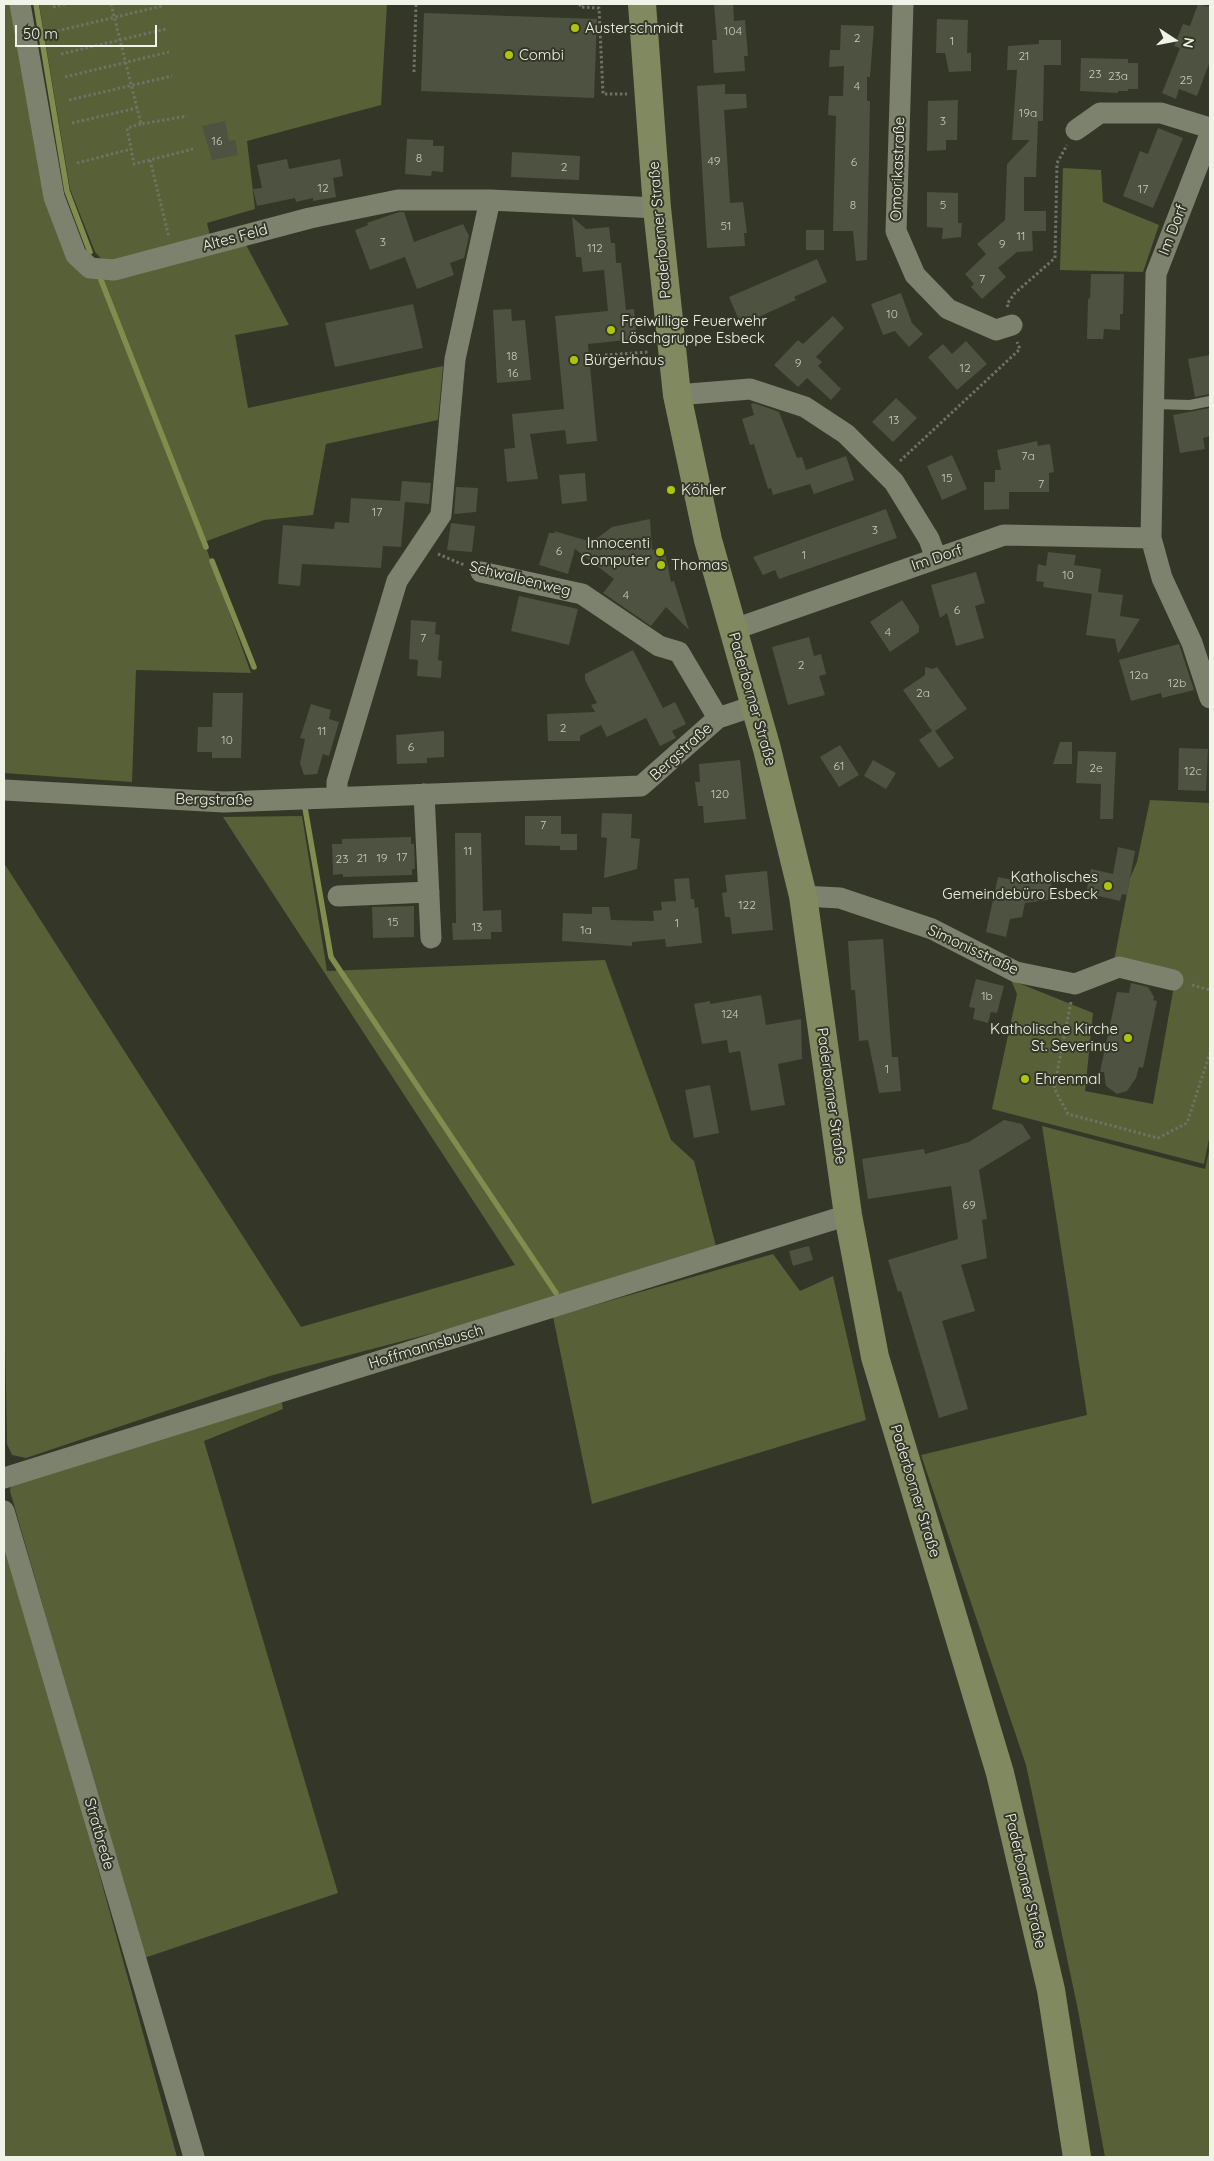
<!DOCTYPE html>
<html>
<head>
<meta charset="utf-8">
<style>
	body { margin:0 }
	#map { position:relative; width:1214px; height:2161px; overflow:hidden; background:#343727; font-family:Quicksand,sans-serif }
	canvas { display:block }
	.frame { position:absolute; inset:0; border:5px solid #f0f3e8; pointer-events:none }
	.north { position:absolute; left:1149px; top:15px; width:50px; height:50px; -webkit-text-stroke:4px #343727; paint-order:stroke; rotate:101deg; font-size:14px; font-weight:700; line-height:20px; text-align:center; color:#f0f3e8 }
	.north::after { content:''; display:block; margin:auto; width:18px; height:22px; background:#f0f3e8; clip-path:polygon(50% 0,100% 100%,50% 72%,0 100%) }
	.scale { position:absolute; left:15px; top:25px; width:142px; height:22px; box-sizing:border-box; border:2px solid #f0f3e8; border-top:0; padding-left:6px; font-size:15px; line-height:18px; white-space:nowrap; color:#f0f3e8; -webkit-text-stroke:4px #343727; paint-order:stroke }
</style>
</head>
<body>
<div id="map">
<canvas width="1214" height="2161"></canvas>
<div class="frame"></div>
<div class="north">N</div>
<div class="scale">50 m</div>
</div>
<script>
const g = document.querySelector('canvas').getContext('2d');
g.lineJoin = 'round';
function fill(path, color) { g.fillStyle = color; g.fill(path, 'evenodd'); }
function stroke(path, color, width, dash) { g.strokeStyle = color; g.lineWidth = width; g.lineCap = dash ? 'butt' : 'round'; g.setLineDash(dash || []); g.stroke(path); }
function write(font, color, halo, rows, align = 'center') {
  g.font = font + ' Quicksand,sans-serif'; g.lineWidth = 4; g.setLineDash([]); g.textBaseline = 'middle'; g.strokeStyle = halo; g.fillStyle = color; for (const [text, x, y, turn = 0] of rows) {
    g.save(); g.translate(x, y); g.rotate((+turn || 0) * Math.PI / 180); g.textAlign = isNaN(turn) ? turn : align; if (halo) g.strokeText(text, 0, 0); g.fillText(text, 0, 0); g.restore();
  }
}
fill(new Path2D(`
	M4 4H16L51 204 91 277 245 243 289 325 235 335 248 408 443 366 438 420 326 444 313 515 264 520 204 542 251 673 136 670 132 782 4 773Z
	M39 4H387L381 105 247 141 255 209 207 223 211 240 105 263 95 252 70 189Z
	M1063 168 1101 170 1103 202 1159 225 1143 272 1060 270Z
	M1150 800 1210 803V1134L1204 1164 992 1109 1017 994 1011 980 1093 1013 1085 1091 1153 1104 1175 980 1113 966 1130 878 1137 862Z
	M302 816 327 971 605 960 671 1140 694 1161 717 1250 528 1308 273 1375 26 1458 12 1455 7 1444 4 1280V863L301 1327 515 1265 223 817Z
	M1042 1126 1205 1169 1210 1147V2157H1105L1078 2010 1026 1765 921 1455 1087 1415Z
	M773 1254 800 1291 833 1276 866 1420 592 1504 553 1317Z
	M281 1398 283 1409 204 1441 338 1893 144 1958 10 1491 11 1484Z
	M4 1527 177 2157H4Z`), '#576036');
stroke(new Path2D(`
	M36 4 67 191 90 252
	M101 280 206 547
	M212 561 254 667
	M305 808 331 957 556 1293`), '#808d4e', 5.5);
fill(new Path2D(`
	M714 4H733L734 21 745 20 748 56H744L745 71 714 73 712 40H717Z
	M1198 4 1210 7V61L1197 96 1179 89 1176 99 1162 93 1180 48 1174 46 1183 24 1190 26Z
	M424 13 597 19 594 98 421 91Z
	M937 19 968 20 967 53H971V71L949 72 945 53H936Z
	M841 25 874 26 870 77H867V101H870L867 260 856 261 853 231H833L836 116 828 115 829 96H843L844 66 829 67 830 50H840Z
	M1039 40H1061V65H1044L1043 121H1038L1036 177H1024V211H1046V231H1032L1033 251 1017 252 998 268 1006 277 982 299 971 287 974 284 965 274 986 254 977 244 1005 220 1007 164 1030 140H1012L1017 70H1007L1008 46 1039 44Z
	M1081 58 1128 59V63H1138V89H1128V91H1118V93L1080 91Z
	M725 84V94H746L747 108 724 110 730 203 743 202 747 233H744L745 246 707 248 697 86Z
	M958 100 957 140H946V150L927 151 928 101Z
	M225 121 229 141 235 140 238 155 212 160 202 126Z
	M1158 128 1183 138 1153 208 1123 196 1140 151 1148 154Z
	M407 139 433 140V146H444L443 172 432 171 431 176 405 174Z
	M512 152 580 156 579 180 511 177Z
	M287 159 289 169 340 159 343 176 333 178 336 197 313 201V198L296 202 295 198 257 206 253 189 262 188 257 165Z
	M927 192 958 193V223H962L961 237 942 239 943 228 927 227Z
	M399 212H404L414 242 463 224 469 236 464 258 450 263 454 275 417 289 405 257 370 270 355 230 368 225 367 223Z
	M572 217 586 229 609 227 611 243H615L616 263H621L626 310 634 309 637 339 588 344 597 441 567 444 565 430 530 434 538 479 507 482 504 449 515 448 512 414 564 409 555 316 608 311 604 270 583 272 581 257H576Z
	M806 230H824V250H806Z
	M817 259 827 282 794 297 796 300 741 325 729 297Z
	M1091 274H1124L1123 314H1120V330L1104 329 1103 339H1087L1088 299 1090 298Z
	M901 293 912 323 923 334 909 347 895 331 883 335 871 304Z
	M413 304 423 348 335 367 325 323Z
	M511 309 512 321 525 320 531 380 497 383 493 310Z
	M833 316 844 328 816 357 822 362 818 366 841 389 831 400 807 378 798 387 774 365 798 340 803 344Z
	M966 341 987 364 957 390 928 357 943 344 952 354Z
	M1210 355V394L1195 397 1188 359Z
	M896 398 917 418 893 442 872 422Z
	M754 403 779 412 797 458 802 457 806 470 846 456 854 480 814 494 810 484 773 495 771 488 768 489 754 444 750 445 742 419 754 415 751 404Z
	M1210 408V436L1203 438 1205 449 1180 453 1173 415Z
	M1037 441 1038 446 1050 444 1054 472 1049 473V492H1009V509L984 510V482H995V470H1001L997 450Z
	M952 455 967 489 942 500 927 466Z
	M585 473 587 501 562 504 559 475Z
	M402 481 431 483 429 504 405 502 401 547 383 546 381 568 302 564 300 586 278 584 283 525 334 529 335 522 349 523 351 498 400 501Z
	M456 487 478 488 476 512 454 514Z
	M886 509 897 538 779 579 775 570 763 575 753 557Z
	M650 519 652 550 664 548 671 582 674 581 689 630 666 607 651 626 603 593 614 579 575 549 568 574 539 565 549 533H556L554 531 592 542 612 527Z
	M451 523 475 526 472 552 447 550Z
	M1048 552 1076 555 1074 565 1101 569 1098 592 1123 595 1120 616 1140 619 1118 654 1115 639 1086 635 1092 594 1043 587 1044 582 1036 581 1038 564 1046 566Z
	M976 572 985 603 975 606 984 638 956 646 947 613 940 618 931 585Z
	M519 596 578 609 569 645 511 631Z
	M902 600 919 626V632L890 652 870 622Z
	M411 620 436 622 435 634 440 635 438 660 442 661 441 678 417 676 418 660 409 659Z
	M809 637 814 656 821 654 826 674 819 676 825 695 788 705 772 647Z
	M1179 644 1194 690 1162 698 1161 693 1131 701 1119 660Z
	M633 650 663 708 675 702 686 724 672 731 676 738 660 746 646 718 607 737 601 725 580 736V741H548L547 714 595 712 591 705 597 703 585 680V674Z
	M925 667 933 669 937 667 967 709 935 731 954 758 939 768 919 740 932 731 903 690 925 675Z
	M213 693H243L241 758H212V752H197L198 727H212Z
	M311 704 331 710 329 719 339 722 329 756 323 754 317 774 304 775 300 763 305 739 300 738Z
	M444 731V757L427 758V763L397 764 396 735Z
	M1060 742H1072V764H1053Z
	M840 745 859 775 839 787 820 757Z
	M1179 748 1208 749 1206 791 1178 790Z
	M1078 751 1116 752 1113 819H1100L1101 784 1076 783Z
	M740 760 746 819 704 823 703 806H698L695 782H700L699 764Z
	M873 760 896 773 886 789 864 776Z
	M602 813 632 814 631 838 640 839 637 869 604 878 607 838 601 837Z
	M525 816H561V838V834H577V850H560V846L525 845Z
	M455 833H481L483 911 501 910 502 932H491V939L453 940 452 923H456Z
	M411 837V844H414L415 869H412V875L343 877V874L333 875 332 844H342V839Z
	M1118 847 1135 851 1127 895 1122 894 1120 901 1086 893 1091 869 1113 874Z
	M767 871 773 930 732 934 730 917H725L722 893 727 892 725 875Z
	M1014 873 1052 881 1048 900 1025 903 1022 917 1010 919 1006 937 986 932 998 877 1013 880Z
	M689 878 691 899H694L695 908 698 907 702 943 666 947 665 939 632 942V946L562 941 563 913 592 914V907H609L611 920 654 921 653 911 662 910 661 902 676 901 674 879Z
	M414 906V937L373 938 372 907Z
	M883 939 892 1057H898L901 1091 879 1093 868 1040 859 1041 855 990H851L848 941Z
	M976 979 1004 986 997 1013 991 1012 988 1023 973 1019 975 1008 969 1007Z
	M1131 983 1148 987 1154 997 1153 1000 1157 1001 1143 1068 1139 1067 1136 1078 1127 1091 1117 1094 1106 1086 1104 1072H1100L1117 992 1129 993Z
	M761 995 766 1025 801 1019 802 1059 778 1064 785 1105 751 1111 740 1051 729 1053 727 1040 702 1044 694 1004 710 1001V1004Z
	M710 1085 719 1133 694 1138 685 1090Z
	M1004 1120 1022 1124 1031 1138 979 1170 987 1219 982 1220 987 1258 961 1265 975 1311 942 1321 968 1409 939 1418 901 1291 898 1292 888 1260 958 1239 951 1186 868 1199 862 1159 924 1149 925 1154 969 1142Z
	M809 1246 813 1260 793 1266 789 1251Z`), '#4e5240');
stroke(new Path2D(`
	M111 4 141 124 187 116
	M580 4V7L599 8 603 94H627
	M53 7 66 4
	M57 31 162 6
	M61 54 166 29
	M414 72 416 4
	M65 77 169 52
	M69 100 172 76
	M72 123 137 108
	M141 124 127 128 134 164 193 149
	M150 160 169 237
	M77 163 131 149
	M1008 307 1007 304 1015 293 1055 258 1057 163 1067 145
	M605 355 649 352
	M900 461 1020 349 1017 342
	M438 554 464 565
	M1192 985 1210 990
	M1071 1002 1054 1088 1068 1114 1158 1138 1187 1123 1210 1053`), '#6f7264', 3, [2.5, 2.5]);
stroke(new Path2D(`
	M1153 404 1190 405 1210 401`), '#7d826f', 10);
stroke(new Path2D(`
	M20 4 54 197 76 255 90 268 114 270 310 218 398 200H490L657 208
	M903 4 896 231 915 275 948 309 996 330 1012 325
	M1076 130 1100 113H1161L1210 128
	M1210 134 1156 274 1151 538 1162 578 1192 643 1210 698
	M677 395 750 389 805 407 846 434 894 482 929 539 936 558
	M481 572 582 594 659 646 679 652 718 718
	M732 630 1004 535 1151 538
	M4 790 224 802 641 786 718 718 754 706
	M424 794 431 938
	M337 796V782L397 581 441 515 455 359 490 200
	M338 896 429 892
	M803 896 840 898 932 929 1016 972 1075 984 1119 967 1173 980
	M4 1478 848 1215
	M4 1511 194 2157`), '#7d826f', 21);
stroke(new Path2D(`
	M642 4 657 208 677 395 708 540 767 749 803 896 848 1215 875 1357 1000 1773 1051 1990 1077 2157`), '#818961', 28);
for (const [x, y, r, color] of [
	[575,28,5,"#aec509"],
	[509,55,5,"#aec509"],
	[611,330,5,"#aec509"],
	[574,360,5,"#aec509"],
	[671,490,5,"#aec509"],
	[660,552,5,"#aec509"],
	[661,565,5,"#aec509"],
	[1108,886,5,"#aec509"],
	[1128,1038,5,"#aec509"],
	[1025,1079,5,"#aec509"]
]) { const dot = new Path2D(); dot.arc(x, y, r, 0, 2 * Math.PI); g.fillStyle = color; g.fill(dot); stroke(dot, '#343727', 2); }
write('12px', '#c8cbbe', null, [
	["104",733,31],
	["2",857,38],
	["1",952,41],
	["21",1024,56],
	["23",1095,74],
	["23a",1118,76],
	["25",1186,80],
	["4",857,86],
	["19a",1028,113],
	["3",943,121],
	["16",217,141],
	["8",419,158],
	["49",714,161],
	["6",854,162],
	["2",564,167],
	["12",323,188],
	["17",1143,189],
	["8",853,205],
	["5",943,205],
	["51",726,226],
	["11",1021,236],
	["3",383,242],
	["9",1002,244],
	["112",595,248],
	["7",982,279],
	["10",892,314],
	["18",512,356],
	["9",798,363],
	["12",965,368],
	["16",513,373],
	["13",894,420],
	["7a",1028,456],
	["15",947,478],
	["7",1041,484],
	["17",377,512],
	["3",875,530],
	["6",559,551],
	["1",804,555],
	["10",1068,575],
	["4",626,595],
	["6",957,610],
	["4",888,632],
	["7",423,638],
	["2",801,665],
	["12a",1139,675],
	["12b",1177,683],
	["2a",923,693],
	["2",563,728],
	["11",322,731],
	["10",227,740],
	["6",411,747],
	["61",839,766],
	["2e",1096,768],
	["12c",1193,771],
	["120",720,794],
	["7",543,825],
	["11",468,851],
	["17",402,857],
	["21",362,858],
	["19",382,858],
	["23",342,859],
	["122",747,905],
	["15",393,922],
	["1",677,923],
	["13",477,927],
	["1a",586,930],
	["1b",987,996],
	["124",730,1014],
	["1",887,1069],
	["69",969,1205]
]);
write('15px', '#f0f3e8', '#343727', [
	["Austerschmidt",585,28],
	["Combi",519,55],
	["Freiwillige Feuerwehr",621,321],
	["Löschgruppe Esbeck",621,338],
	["Bürgerhaus",584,360],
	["Köhler",681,490],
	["Innocenti",650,543,"right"],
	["Computer",650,560,"right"],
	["Thomas",671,565],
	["Katholisches",1098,877,"right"],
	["Gemeindebüro Esbeck",1098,894,"right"],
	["Katholische Kirche",1118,1029,"right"],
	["St. Severinus",1118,1046,"right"],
	["Ehrenmal",1035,1079]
], 'left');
write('15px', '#f0f3e8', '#343727', [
	["Omorikastraße",898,169,-88],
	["Paderborner Straße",660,230,-95],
	["Im Dorf",1173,230,-69],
	["Altes Feld",235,238,-15],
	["Im Dorf",937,558,-19],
	["Schwalbenweg",520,579,14],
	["Paderborner Straße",752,699,74],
	["Bergstraße",681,752,-42],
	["Bergstraße",214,800,1],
	["Simonisstraße",973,950,25],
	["Paderborner Straße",831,1096,82],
	["Hoffmannsbusch",426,1347,-17],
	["Paderborner Straße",915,1491,73],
	["Stratbrede",99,1834,74],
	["Paderborner Straße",1025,1881,77]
]);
</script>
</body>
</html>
